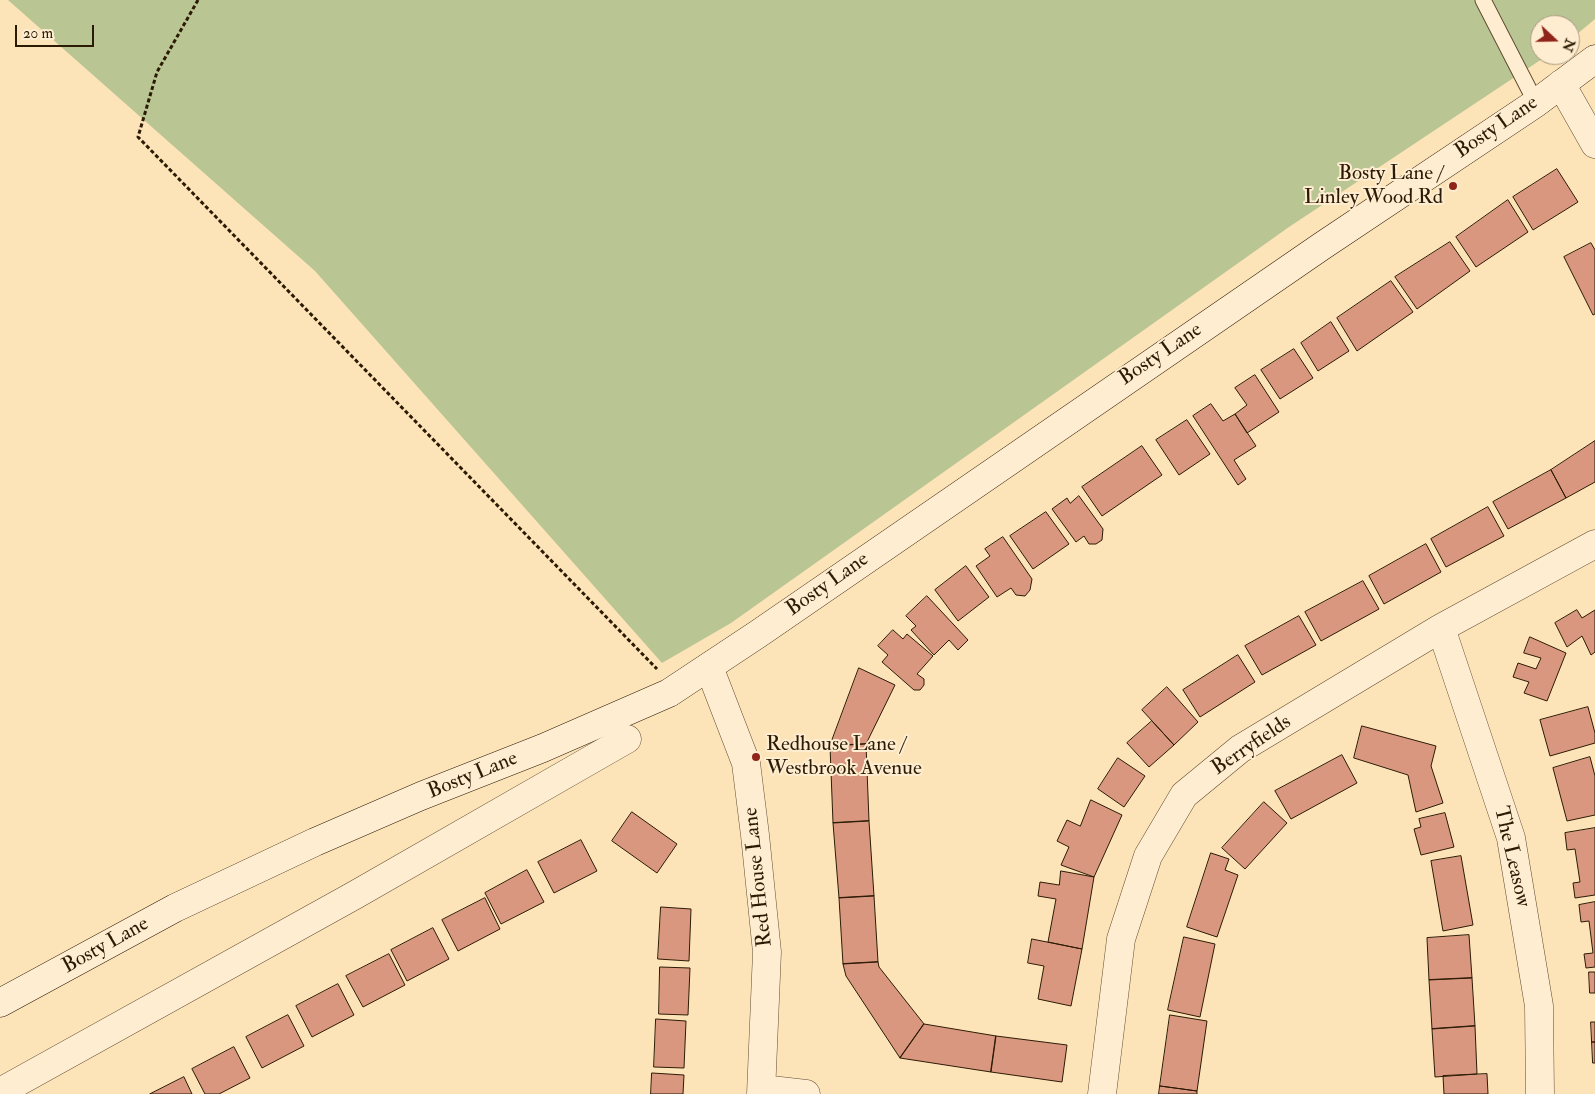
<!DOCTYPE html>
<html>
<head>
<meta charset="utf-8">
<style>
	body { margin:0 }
	#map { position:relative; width:1595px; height:1094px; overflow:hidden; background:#fde3b8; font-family:"IM FELL Double Pica",serif }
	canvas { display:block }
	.north { position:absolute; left:1530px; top:15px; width:50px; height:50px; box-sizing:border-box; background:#feedd1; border:1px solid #aa997f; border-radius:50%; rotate:111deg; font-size:14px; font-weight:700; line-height:20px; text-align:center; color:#2c1b04 }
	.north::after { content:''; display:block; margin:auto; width:18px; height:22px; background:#8f2418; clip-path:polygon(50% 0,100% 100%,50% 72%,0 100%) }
	.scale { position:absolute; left:15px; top:25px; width:79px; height:22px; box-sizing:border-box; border:2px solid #2c1b04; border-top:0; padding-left:6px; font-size:15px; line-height:18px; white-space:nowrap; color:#2c1b04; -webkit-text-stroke:4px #feedd1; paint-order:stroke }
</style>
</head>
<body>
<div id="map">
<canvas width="1595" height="1094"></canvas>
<div class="north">N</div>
<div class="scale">20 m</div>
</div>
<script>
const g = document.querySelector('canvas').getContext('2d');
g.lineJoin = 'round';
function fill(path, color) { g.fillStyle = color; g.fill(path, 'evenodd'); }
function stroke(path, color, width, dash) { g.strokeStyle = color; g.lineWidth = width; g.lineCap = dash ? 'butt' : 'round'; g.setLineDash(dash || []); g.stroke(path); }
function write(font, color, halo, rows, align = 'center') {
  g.font = font + ' "IM FELL Double Pica",serif'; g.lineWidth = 4; g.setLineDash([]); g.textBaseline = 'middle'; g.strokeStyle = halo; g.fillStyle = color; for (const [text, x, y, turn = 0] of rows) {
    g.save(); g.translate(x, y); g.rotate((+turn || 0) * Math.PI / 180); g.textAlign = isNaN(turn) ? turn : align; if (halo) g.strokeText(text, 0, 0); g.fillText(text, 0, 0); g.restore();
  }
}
fill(new Path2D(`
	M8 0H1595V19L1570 40V25H1540V55H1548L1289 227 731 623 662 663 315 271Z`), '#b9c593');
const building = new Path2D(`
	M1557 169 1578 202 1533 230 1513 197Z
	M1508 200 1528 232 1476 267 1456 237Z
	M1450 242 1470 271 1417 309 1395 277Z
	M1591 243 1595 250V314L1593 315 1564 257Z
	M1391 281 1413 312 1357 351 1337 318Z
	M1331 322 1349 351 1318 371 1301 343Z
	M1294 349 1313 378 1280 399 1261 370Z
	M1255 375 1279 412 1247 433 1235 414 1247 405 1235 388Z
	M1211 404 1223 421 1235 414 1256 446 1234 460 1246 479 1238 485 1193 416Z
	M1187 420 1210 454 1179 475 1156 440Z
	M1595 441V482L1566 498 1551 470Z
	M1142 446 1162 475 1102 516 1082 487Z
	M1551 470 1566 498 1508 529 1493 502Z
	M1079 496 1103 529 1102 540 1096 544H1089L1084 536 1076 542 1052 509 1067 498 1070 503Z
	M1488 507 1504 536 1446 567 1431 539Z
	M1046 512 1069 544 1033 569 1010 536Z
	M1003 537 1032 579 1030 590 1025 596 1016 595 1011 588 997 597 976 566 990 556 985 549Z
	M1426 544 1441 572 1384 604 1369 576Z
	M966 566 989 597 958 621 935 590Z
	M1363 581 1379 609 1321 641 1305 612Z
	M927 596 968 640 958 650 949 640 934 655 911 630 916 626 906 616Z
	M1577 610 1582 618 1595 610V652L1591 655 1582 636 1567 647 1555 623Z
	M1299 616 1316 645 1262 675 1245 646Z
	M893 630 903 639 907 634 933 656 917 674 924 679V685L920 690H914L882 662 888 655 878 646Z
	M1530 637 1566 653 1547 701 1524 693 1529 682 1513 677 1518 663 1536 669 1541 658 1524 653Z
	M1238 655 1255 682 1200 717 1183 690Z
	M859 668 895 685 866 744 830 746Z
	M1167 687 1198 722 1174 745 1142 710Z
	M1588 707 1595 733V743L1550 756 1540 720Z
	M1152 721 1174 745 1149 767 1127 743Z
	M1362 726 1436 746 1431 766 1443 803 1416 812 1408 775 1354 758Z
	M866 744 869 821 833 823 830 746Z
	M1342 755 1357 783 1291 819 1275 791Z
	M1590 757 1595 776V815L1567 821 1553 768Z
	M1118 758 1145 776 1124 807 1098 789Z
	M1091 800 1122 815 1094 877 1061 865 1069 847 1057 841 1067 820 1080 826Z
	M1264 802 1287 823 1245 869 1222 848Z
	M632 812 677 844 657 873 612 841Z
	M1445 813 1454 847 1421 855 1414 829 1421 827 1419 819Z
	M869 821 874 896 839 898 833 823Z
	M1595 828V895L1575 898 1573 883 1580 882 1575 849 1567 850 1565 833Z
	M581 840 597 871 554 893 538 862Z
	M1211 853 1229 859 1225 870 1238 875 1217 937 1187 927Z
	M1461 856 1473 925 1443 931 1431 861Z
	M527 870 544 902 501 924 485 893Z
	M1061 871 1094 877 1082 949 1048 942 1056 899 1038 896 1040 882 1059 885Z
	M874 896 878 962 843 964 839 898Z
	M485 898 500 929 458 951 442 920Z
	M1595 902V967L1586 968 1584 954 1593 953 1589 921 1581 922 1579 905Z
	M661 907 691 909 689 961 658 959Z
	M433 928 449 959 407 981 391 950Z
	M1469 935 1472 978 1429 980 1427 938Z
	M1184 937 1215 944 1200 1017 1168 1010Z
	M1032 939 1082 949 1071 1006 1038 999 1044 966 1028 963Z
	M389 954 405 985 363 1007 346 976Z
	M878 962 879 967 924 1024 900 1058 846 976 843 964Z
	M660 967 690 968 688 1015 659 1014Z
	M1589 972H1595V993H1590Z
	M1472 978 1475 1026 1432 1029 1429 980Z
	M338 984 354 1015 312 1037 296 1006Z
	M288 1015 304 1046 262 1068 246 1037Z
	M1170 1015 1207 1021 1197 1091 1160 1086Z
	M656 1019 686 1021 684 1068 654 1067Z
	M1591 1022H1595V1042H1592Z
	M924 1024 996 1036 991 1072 900 1058Z
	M1475 1026 1477 1074 1435 1077 1432 1029Z
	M996 1036 1067 1045 1062 1082 991 1072Z
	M1592 1042H1595V1063H1593Z
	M234 1047 250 1078 219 1094H205L192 1069Z
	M652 1073 684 1075 683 1094H651Z
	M1487 1074 1488 1094H1444L1443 1076Z
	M184 1077 192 1094H150Z
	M1160 1086 1197 1091V1094H1159Z`);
fill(building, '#da9780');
stroke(building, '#2c1b04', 1);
const lane = new Path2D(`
	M1483 0 1536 103`);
const street = new Path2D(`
	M1561 84 1595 144
	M1441 628 1511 838 1539 1006 1540 1094
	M709 667 746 763 755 835 767 952 761 1094
	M762 1089 806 1094
	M0 1092 355 895 627 739
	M1102 1094 1121 939 1148 856 1184 795 1240 749 1441 628 1595 544`);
const secondary = new Path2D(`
	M0 1003 175 908 315 842 421 796 543 748 669 693 758 634 1322 246 1536 103 1595 59`);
stroke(lane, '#604d31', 17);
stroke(street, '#604d31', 29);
stroke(secondary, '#2c1b04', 29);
stroke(new Path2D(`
	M198 0 157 72 138 137 657 669`), '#2c1b04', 3, [4, 2.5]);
stroke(lane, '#feedd1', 15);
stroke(street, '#feedd1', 28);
stroke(secondary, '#feedd1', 28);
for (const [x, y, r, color] of [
	[1453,186,5,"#8f2418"],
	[756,757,5,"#8f2418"]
]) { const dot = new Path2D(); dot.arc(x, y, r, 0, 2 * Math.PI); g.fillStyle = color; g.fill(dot); stroke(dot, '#feedd1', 2); }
write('21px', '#2c1b04', '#feedd1', [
	["Bosty Lane",1497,128,-34],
	["Bosty Lane",1161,355,-34],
	["Bosty Lane",828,585,-35],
	["Berryfields",1252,746,-34],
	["Bosty Lane",473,776,-22],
	["The Leasow",1511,857,77],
	["Red House Lane",759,877,-96],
	["Bosty Lane",106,946,-29]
]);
write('21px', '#2c1b04', '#feedd1', [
	["Bosty Lane /",1443,174],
	["Linley Wood Rd",1443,198],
	["Redhouse Lane /",766,745,"left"],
	["Westbrook Avenue",766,769,"left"]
], 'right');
</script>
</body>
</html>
